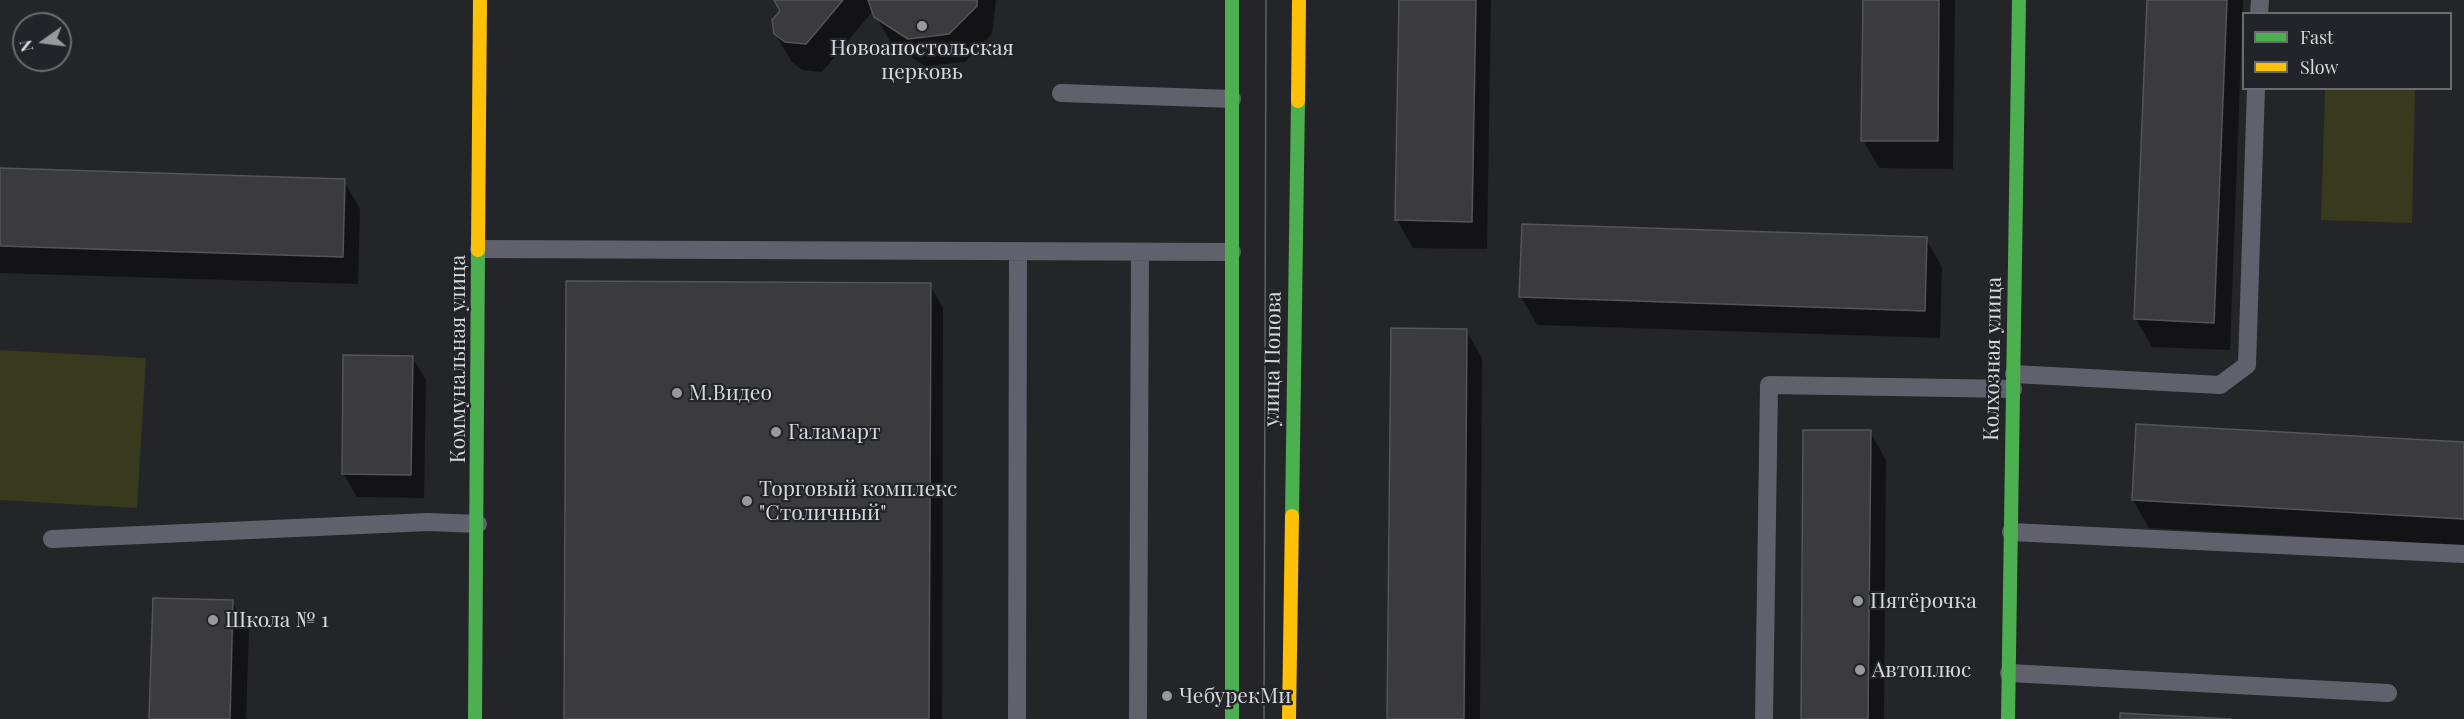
<!DOCTYPE html>
<html>
<head>
<meta charset="utf-8">
<style>
	body { margin:0 }
	#map { position:relative; width:2464px; height:719px; overflow:hidden; background:#242528; font-family:"Playfair Display",serif }
	canvas { display:block }
	.legend { position:absolute; left:2242px; top:12px; width:210px; height:78px; box-sizing:border-box; background:#232429; border:2px solid #6b6c70; margin:0; padding:8px 10px; list-style:none; font-size:18px; color:#d7d8db }
	.legend li { display:flex; align-items:center; gap:12px; height:30px }
	.legend b { width:30px; border:2px solid #6b6c70 }
	.north { position:absolute; left:12px; top:12px; width:60px; height:60px; box-sizing:border-box; background:#232429; border:2px solid #6b6c70; border-radius:50%; rotate:256deg; font-size:16px; font-weight:700; line-height:24px; text-align:center; color:#d7d8db }
	.north::after { content:''; display:block; margin:auto; width:21px; height:27px; background:#98999c; clip-path:polygon(50% 0,100% 100%,50% 72%,0 100%) }
</style>
</head>
<body>
<div id="map">
<canvas width="2464" height="719"></canvas>
<ul class="legend">
<li><b style="height:8px;background:#4caf50"></b>Fast</li>
<li><b style="height:8px;background:#ffc107"></b>Slow</li>
</ul>
<div class="north">N</div>
</div>
<script>
const g = document.querySelector('canvas').getContext('2d');
g.lineJoin = 'round';
function fill(path, color) { g.fillStyle = color; g.fill(path, 'evenodd'); }
function stroke(path, color, width, dash) { g.strokeStyle = color; g.lineWidth = width; g.lineCap = dash ? 'butt' : 'round'; g.setLineDash(dash || []); g.stroke(path); }
function write(font, color, halo, rows, align = 'center') {
  g.font = font + ' "Playfair Display",serif'; g.lineWidth = 4.5; g.setLineDash([]); g.textBaseline = 'middle'; g.strokeStyle = halo; g.fillStyle = color; for (const [text, x, y, turn = 0] of rows) {
    g.save(); g.translate(x, y); g.rotate((+turn || 0) * Math.PI / 180); g.textAlign = isNaN(turn) ? turn : align; if (halo) g.strokeText(text, 0, 0); g.fillText(text, 0, 0); g.restore();
  }
}
fill(new Path2D(`
	M2325 89H2415L2412 223 2321 220Z
	M0 350 146 358 137 508 0 500Z`), '#373a1c');
fill(new Path2D(`
	M776 0H996L992 34 965 62 925 66 892 45 873 11 822 72 802 70 792 62 775 34 782 11Z
	M1400 0H1491L1487 249 1413 248 1397 220Z
	M1864 0H1955L1953 169 1879 168 1863 140Z
	M2148 0H2243L2230 350 2152 347 2136 319Z
	M0 170 344 181 360 209 358 284 0 273Z
	M1926 239 1942 267 1940 338 1537 325 1521 297Z
	M930 285 943 308 942 719H565Z
	M1466 330 1482 358 1480 719H1389Z
	M412 357 426 380 424 498 357 497 343 473Z
	M1870 432 1886 460 1884 719H1802Z
	M2464 444V545L2149 528 2133 500Z
	M232 602 249 630 246 719H151Z`), '#0007');
const building = new Path2D(`
	M774 0H843L806 44 785 42 774 34 772 20 780 11Z
	M868 0H977V6L949 34 908 39 874 17Z
	M1399 0H1476L1472 222 1395 220Z
	M1863 0H1939L1938 141H1861Z
	M2147 0H2227L2214 323 2134 319Z
	M0 168 345 179 343 257 0 246Z
	M1522 224 1927 237 1925 311 1519 297Z
	M566 281 931 283 929 719H564Z
	M1391 328 1467 329 1464 719H1387Z
	M343 355 413 356 411 475 342 474Z
	M2136 424 2464 442V519L2132 500Z
	M1803 430H1871L1868 719H1801Z
	M153 598 233 600 230 719H149Z
	M2120 713 2231 719H2120Z`);
fill(building, '#3b3b3d');
stroke(building, '#545557', 1.5);
stroke(new Path2D(`
	M2259 14 2260 0
	M1061 93 1232 99
	M479 249 1232 252
	M2014 374 2220 385 2247 365 2256 88
	M2011 532 2464 554
	M52 539 428 522 478 524
	M2009 673 2388 693
	M1017 719 1018 251
	M1138 719 1140 252
	M1764 719 1769 385 2013 389`), '#60616d', 18);
stroke(new Path2D(`
	M1232 0V719
	M1292 516 1298 101
	M475 719 478 250
	M2008 719 2019 0`), '#4caf50', 14);
stroke(new Path2D(`
	M1298 101 1299 0
	M478 250 480 0
	M1289 719 1292 516`), '#ffc107', 14);
stroke(new Path2D(`
	M1264 719 1266 0`), '#606169', 1.5);
for (const [x, y, r, color] of [
	[922,26,6,"#98999c"],
	[677,393,6,"#98999c"],
	[776,432,6,"#98999c"],
	[747,501,6,"#98999c"],
	[1858,601,6,"#98999c"],
	[213,620,6,"#98999c"],
	[1860,670,6,"#98999c"],
	[1167,696,6,"#98999c"]
]) { const dot = new Path2D(); dot.arc(x, y, r, 0, 2 * Math.PI); g.fillStyle = color; g.fill(dot); stroke(dot, '#232429', 2); }
write('21px', '#d7d8db', '#232429', [
	["Новоапостольская",922,48,"center"],
	["церковь",922,72,"center"],
	["М.Видео",689,393],
	["Галамарт",788,432],
	["Торговый комплекс",759,489],
	["\"Столичный\"",759,513],
	["Пятёрочка",1870,601],
	["Школа № 1",225,620],
	["Автоплюс",1872,670],
	["ЧебурекМи",1179,696]
], 'left');
write('21px', '#d7d8db', '#232429', [
	["Коммунальная улица",458,359,-90],
	["улица Попова",1273,359,-89],
	["Колхозная улица",1993,359,-89]
]);
</script>
</body>
</html>
